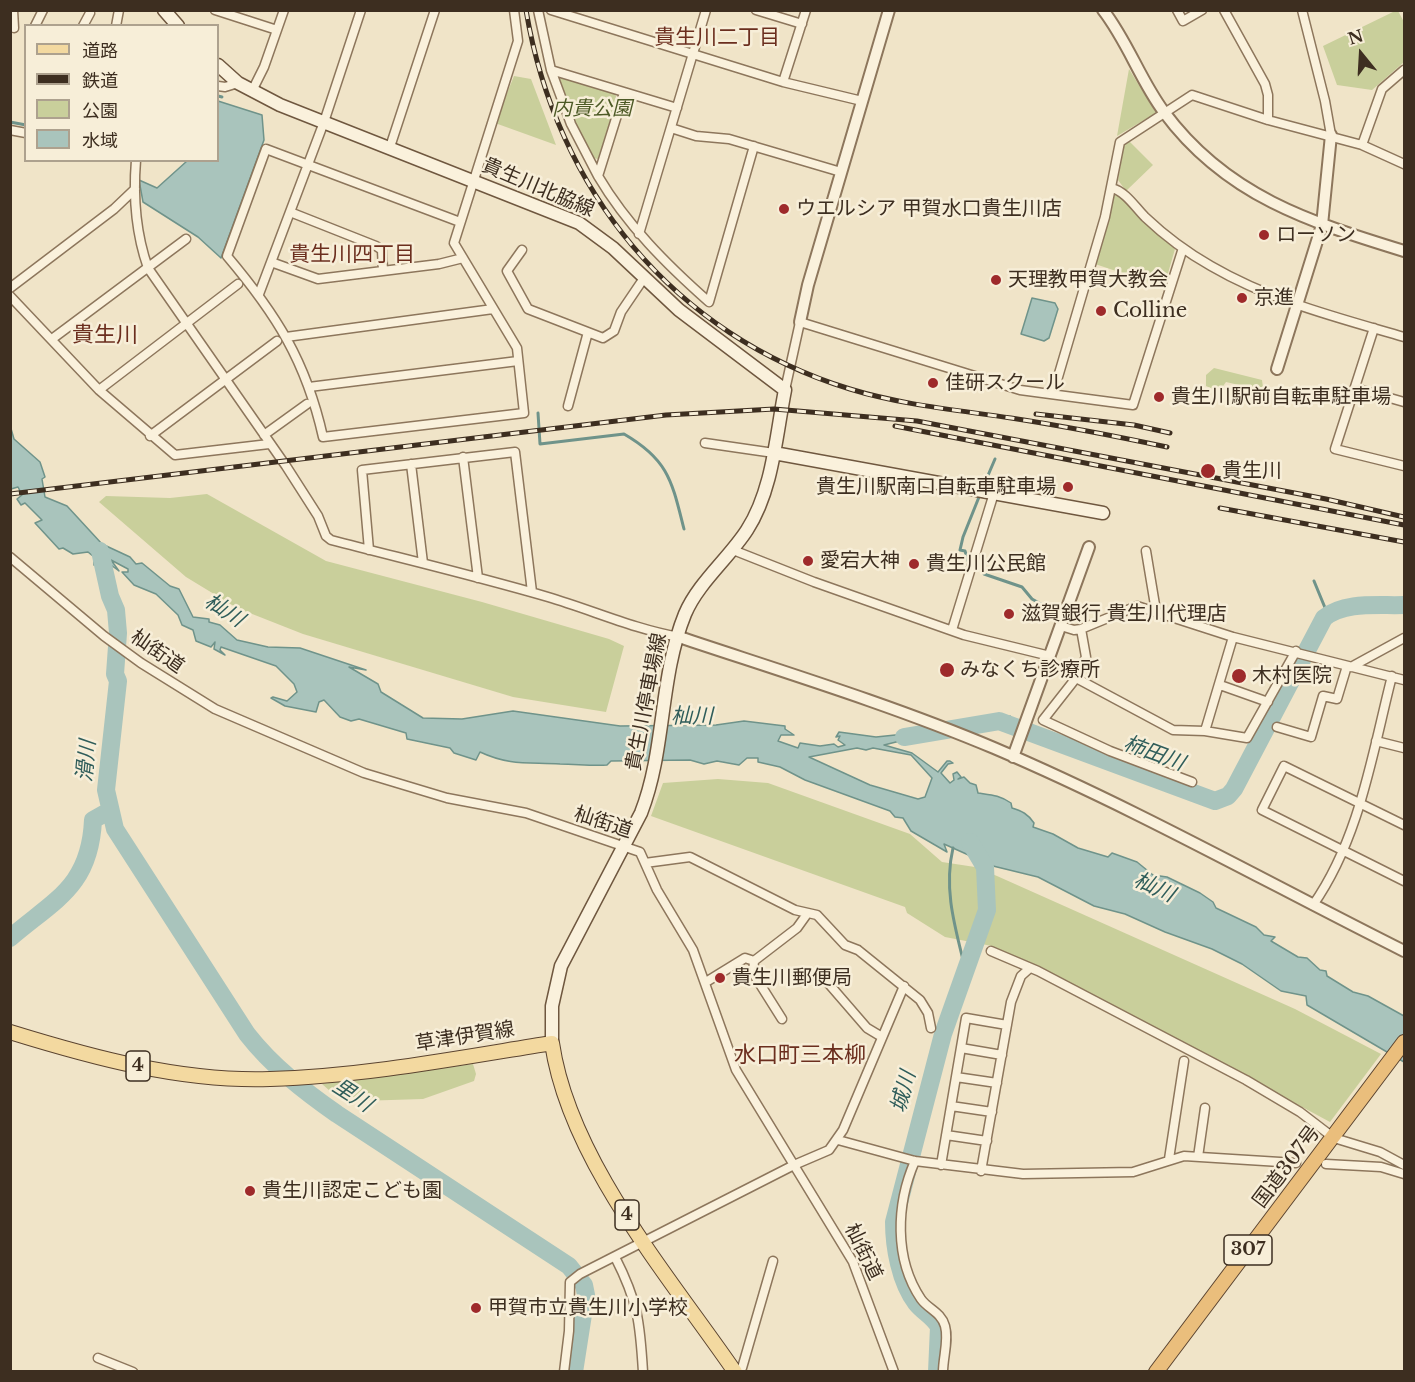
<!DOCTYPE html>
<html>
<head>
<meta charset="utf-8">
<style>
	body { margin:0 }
	#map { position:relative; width:1415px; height:1382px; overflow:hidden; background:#f0e4c8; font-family:"Libre Baskerville","Noto Sans JP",serif }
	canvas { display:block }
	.frame { position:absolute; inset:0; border:12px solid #3d2e20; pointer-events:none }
	.legend { position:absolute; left:24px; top:24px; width:195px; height:138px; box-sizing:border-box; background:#f7eed8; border:2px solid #ada18e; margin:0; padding:8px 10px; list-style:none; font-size:18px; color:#3d2e20 }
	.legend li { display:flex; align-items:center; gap:12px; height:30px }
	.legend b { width:30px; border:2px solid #ada18e }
	.north { position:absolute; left:1331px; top:24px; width:60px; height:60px; -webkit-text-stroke:4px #f7eed8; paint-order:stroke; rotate:342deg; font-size:16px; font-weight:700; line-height:24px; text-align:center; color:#3d2e20 }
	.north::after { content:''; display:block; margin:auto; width:21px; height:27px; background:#3d2e20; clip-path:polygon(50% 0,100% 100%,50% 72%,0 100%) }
</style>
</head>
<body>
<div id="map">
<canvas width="1415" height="1382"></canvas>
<div class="frame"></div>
<ul class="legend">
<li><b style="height:8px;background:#f3d9a0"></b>道路</li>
<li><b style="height:8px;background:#3d2e20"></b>鉄道</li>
<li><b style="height:16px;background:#c9cf9b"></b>公園</li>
<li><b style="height:16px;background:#a9c4bc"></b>水域</li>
</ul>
<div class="north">N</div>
</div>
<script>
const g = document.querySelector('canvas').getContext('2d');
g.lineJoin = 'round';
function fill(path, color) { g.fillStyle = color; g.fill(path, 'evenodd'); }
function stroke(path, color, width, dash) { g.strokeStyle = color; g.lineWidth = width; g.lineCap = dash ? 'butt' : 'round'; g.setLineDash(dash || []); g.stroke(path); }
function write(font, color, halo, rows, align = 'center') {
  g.font = font + ' "Libre Baskerville","Noto Sans JP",serif'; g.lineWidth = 5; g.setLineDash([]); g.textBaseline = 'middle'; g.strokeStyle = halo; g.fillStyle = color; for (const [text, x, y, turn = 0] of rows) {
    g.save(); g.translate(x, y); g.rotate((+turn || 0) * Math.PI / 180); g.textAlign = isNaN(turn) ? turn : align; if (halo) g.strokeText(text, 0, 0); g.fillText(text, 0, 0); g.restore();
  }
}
fill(new Path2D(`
	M1395 11H1398L1404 22V62L1372 90 1337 85 1323 46Z
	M1129 69 1156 113 1117 136Z
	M514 76 531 79 556 145 495 123Z
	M559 77 615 94 617 99 598 159 593 158 571 114Z
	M1128 140 1153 165 1126 191 1118 180 1124 146Z
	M1118 193 1150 227 1175 249 1164 287 1095 264 1113 194Z
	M1214 368 1262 380 1264 395 1262 399 1254 396 1256 389 1226 382 1221 389 1216 388 1215 390 1206 386V375Z
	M207 494 326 561 482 602 609 639 624 646 606 712 513 697 303 634 237 608 186 577 99 502 106 496 170 498Z
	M718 779 768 783 910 834 942 862 975 867 997 876 1295 1009 1381 1054 1330 1122 1163 1032 992 946 945 937 907 913 905 907 651 816 663 783Z
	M473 1064 476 1074 474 1081 423 1099 359 1101 347 1093 330 1091 322 1084Z`), '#c9cf9b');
const water = new Path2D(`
	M218 101 262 115 264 140 221 258 198 237 143 202 139 180 157 188 187 161 218 160Z
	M1032 298 1055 303 1058 309 1049 338 1044 341 1021 334Z
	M10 425 14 439 40 462 45 477 42 479 45 497 67 506 102 544 130 557 136 564 142 563 170 586 179 589 193 617 209 619V622L220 625 237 640 268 647 300 648 366 670 349 667 378 684 381 692 423 718 462 719 513 711 620 726 716 725 744 721 785 726V729L794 735H781L778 741 798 748 800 743 820 746 834 744 838 747 845 745 838 740 840 736 836 737 839 732 876 737 924 732 928 734 884 745 912 753 938 772 947 761H950L953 763 948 764 941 773 950 783 954 780 953 774 957 772 961 777 958 779 964 777 970 783 976 785 978 793C992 795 999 795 1011 803L1012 808C1022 811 1028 814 1034 823L1033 827 1053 834 1078 848 1108 857 1112 853 1137 862 1153 875 1167 877 1200 893 1213 902 1216 908 1256 927 1264 935 1275 937 1271 941 1298 957 1307 958 1320 970 1326 971 1327 976 1353 992 1368 996 1404 1016V1062L1307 1005 1306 996 1281 991 1242 964 1212 949 1165 932 1125 914 1094 906 1038 877 993 866 944 844 947 852 911 831 903 818 895 817 890 811 805 780 780 767 758 762V758H747L739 765 717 761 704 764 690 760 611 761 607 765C591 766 576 764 560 764 529 762 510 766 480 752L476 760 454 753 450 748 407 739 406 733 359 719 351 721 340 717 324 700 319 702 316 712 285 706 271 698 273 697 287 701 297 692 294 684 276 666 221 647 220 650 225 655 214 649 215 642 211 647 196 641 193 630 182 625 178 615 156 594 134 585 122 572H128V569L111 560 119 571 107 562 94 565V557L88 552 73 554 63 548 59 549 35 523 42 520 25 503 21 505 17 499 22 495 18 487 11 489ZM857 748 866 750 873 748 911 755 932 778 925 797 918 799 870 785 809 757Z`);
fill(water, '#a9c4bc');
stroke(water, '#6f938a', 1.5);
stroke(new Path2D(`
	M218 96 222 97
	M10 122 26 125
	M538 413 540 444 624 434C669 460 672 482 684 529
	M983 487 995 459
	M968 561 965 551 960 550 963 537 979 497
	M984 574 1022 587 1032 599 1050 609
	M1314 581 1328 615
	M1007 724 1010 717
	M953 848C943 891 956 930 966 972`), '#6f938a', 3);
stroke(new Path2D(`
	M100 551 110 596 116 610 118 633 115 674 118 681 106 790 115 829 247 1034C272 1066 304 1091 337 1114L569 1266 584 1285 586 1295 574 1372
	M904 737 999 721 1215 801 1228 796 1234 789 1324 618C1345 601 1379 606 1404 605
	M10 938C54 900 90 887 93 820L109 811
	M937 1372 939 1327C934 1317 923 1312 916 1303 900 1282 894 1247 894 1222L943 1034 987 910 985 867 970 842`), '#a9c4bc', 18);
const minor = new Path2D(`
	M13 10 14 28
	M215 10 277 30
	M538 10 551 70 677 108
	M551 10 783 82 862 101
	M756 10 802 24
	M1177 10 1183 21 1202 10
	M1224 10 1265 84 1268 95V120
	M1302 10 1325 101 1331 135
	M35 26 43 10
	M83 26 90 13
	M116 26 119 10
	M551 70 571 124 598 176
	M783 82 806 10
	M218 86 225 87 238 83
	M252 91 264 67 284 10
	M624 93 598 176C627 225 666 264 709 302L754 146
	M671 128 696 136 729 139 841 172
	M10 130 26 133
	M1362 145 1382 89 1404 70
	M390 147 435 10
	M136 160C133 197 136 234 148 268L286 466 318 516 326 536 331 540C404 559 476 576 548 597 592 610 634 629 679 637
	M1112 188C1126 192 1135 207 1145 217 1165 236 1188 253 1211 266 1271 301 1339 318 1404 337
	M290 212 376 246 382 250 383 271
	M460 222 266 149 227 256C276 314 306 361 323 437L524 413 517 348 454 243 518 41 514 10
	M639 234 706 10
	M522 250 507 271 528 309 603 338 614 331 621 312 644 278
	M271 262 318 279 439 264 463 258
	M10 288 114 209 135 189
	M259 294 324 122 361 10
	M10 296 99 390 175 455 269 444
	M1374 328 1335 449 1404 466
	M286 337 493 309
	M52 339 186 239
	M309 387 518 361
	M1355 388 1404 402
	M99 390 238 284
	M785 390 800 322 1020 390 1133 405 1183 248
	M1053 394 1105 217 1120 142 1192 95 1268 120 1362 145 1404 164
	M568 406 588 332
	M264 435 307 404
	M150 436 277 341
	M705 443 774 453
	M463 457 478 578
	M411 464 423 563
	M369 550 362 470 515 452 532 592
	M733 550 814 582 964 635 1050 656
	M1146 551 1156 611
	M10 557 104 636 141 663 215 709 364 773 447 798 526 813 640 852 657 890 693 950 736 1070 853 1262 894 1372
	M1061 626 1074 630 1081 629 1137 606 1233 637 1404 680
	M1081 629 1086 657 1076 678 1043 720 1110 751 1192 782
	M952 630 994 493
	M1351 667 1404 638
	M1076 678 1173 730 1205 731 1247 738 1296 651
	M1220 685 1268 702
	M1277 727 1311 737 1323 696 1337 699 1347 666
	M1205 731 1233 637
	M1376 741 1404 748
	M1404 825 1284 766 1262 810 1404 881
	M645 863 690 857 795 910 817 915 845 945 858 950 920 1000 928 1013 931 1028
	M1313 905C1360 838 1372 754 1392 676
	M991 951 1038 971 1246 1080 1300 1112 1334 1138 1380 1152 1404 1165
	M754 961 753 973 782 1019
	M822 976 867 1028 882 1037
	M706 982 745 958 754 961 797 928 807 914
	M961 1048 1002 1055
	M956 1077 997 1083
	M951 1106 992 1112
	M946 1135 987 1141
	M838 1140 915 1161 1023 1174 1133 1172 1184 1156 1296 1163
	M1198 1157 1205 1108
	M1169 1159 1184 1061
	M915 1161C896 1204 894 1259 921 1299 928 1309 941 1312 945 1326 949 1340 943 1357 943 1372
	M1326 1164 1381 1167 1404 1174
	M941 1165 966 1018 1007 1025
	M981 1171 1011 1002 1021 976 1030 968
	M615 1257C638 1302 640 1322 643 1372
	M98 1358 133 1372
	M564 1372 569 1331 570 1282 580 1274 794 1165 829 1150 843 1130 904 986
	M736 1372 742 1368 773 1261`);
const tertiary = new Path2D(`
	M1103 10C1128 42 1140 80 1164 112 1226 196 1310 222 1404 251
	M800 322 808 285 889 10
	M1277 369 1322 225 1331 135
	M679 637C784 672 892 705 994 748 1135 808 1268 883 1404 951
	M1013 757 1089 547`);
const secondary = new Path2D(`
	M164 10 178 26
	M218 65 238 83 280 105 579 223 613 248 679 310 785 390C776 435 773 490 747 530 729 558 698 583 685 614 659 678 666 749 641 813L561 966 552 1006V1043
	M774 453 1103 513`);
const primary = new Path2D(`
	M10 1032C94 1058 182 1082 270 1079 365 1076 458 1058 552 1043 569 1160 669 1276 735 1372`);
const trunk = new Path2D(`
	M1156 1372 1404 1042`);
stroke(minor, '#8d765c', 11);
stroke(tertiary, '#8d765c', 14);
stroke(secondary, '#6f573f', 15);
stroke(primary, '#5b4430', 16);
stroke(trunk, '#5b4430', 16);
stroke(minor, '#faf1dc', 8);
stroke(tertiary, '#faf1dc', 10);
stroke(secondary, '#faf1dc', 12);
stroke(primary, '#f3d9a0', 14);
stroke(trunk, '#eabe7c', 14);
const rail = new Path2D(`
	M526 10C556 190 674 335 850 389 902 405 957 410 1011 418 1063 426 1115 436 1167 447
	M1036 414 1134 425 1170 433
	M895 426 1404 525
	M10 494 666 415 774 409 917 421 1326 499 1404 517
	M1220 508 1404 542`);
stroke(rail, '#3d2e20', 5);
stroke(rail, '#f7eed8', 3, [9]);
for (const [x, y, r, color] of [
	[784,209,6,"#9e2a2b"],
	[1264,235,6,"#9e2a2b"],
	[996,280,6,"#9e2a2b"],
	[1242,298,6,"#9e2a2b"],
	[1101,311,6,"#9e2a2b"],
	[933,383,6,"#9e2a2b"],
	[1159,397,6,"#9e2a2b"],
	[1208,471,8,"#9e2a2b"],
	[1068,487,6,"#9e2a2b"],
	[808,561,6,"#9e2a2b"],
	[914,564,6,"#9e2a2b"],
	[1009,614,6,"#9e2a2b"],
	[947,670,8,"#9e2a2b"],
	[1239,676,8,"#9e2a2b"],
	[720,978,6,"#9e2a2b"],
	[250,1191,6,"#9e2a2b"],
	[476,1308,6,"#9e2a2b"]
]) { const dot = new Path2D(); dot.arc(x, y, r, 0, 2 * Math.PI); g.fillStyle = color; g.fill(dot); stroke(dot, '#f7eed8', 2); }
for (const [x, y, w] of [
	[138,1066,24],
	[627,1215,24],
	[1248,1250,48]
]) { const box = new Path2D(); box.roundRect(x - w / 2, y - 15, w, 30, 4.5); g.fillStyle = '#f7eed8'; g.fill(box); stroke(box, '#3d2e20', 1.5); }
write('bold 18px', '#3d2e20', null, [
	["4",138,1066],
	["4",627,1215],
	["307",1248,1250]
]);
write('italic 20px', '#4d5a26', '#f7eed8', [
	["内貴公園",592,109]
]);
write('20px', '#3d2e20', '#f7eed8', [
	["貴生川北脇線",538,188,23],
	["杣街道",157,652,35],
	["貴生川停車場線",647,702,-79],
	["杣街道",603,823,18],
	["草津伊賀線",465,1037,-9],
	["国道307号",1287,1167,-53],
	["杣街道",863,1252,64]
]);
write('20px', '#3d2e20', '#f7eed8', [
	["ウエルシア 甲賀水口貴生川店",796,209],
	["ローソン",1276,235],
	["天理教甲賀大教会",1008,280],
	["京進",1254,298],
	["Colline",1113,311],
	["佳研スクール",945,383],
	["貴生川駅前自転車駐車場",1171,397],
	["貴生川",1222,471],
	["貴生川駅南口自転車駐車場",1056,487,"right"],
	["愛宕大神",820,561],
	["貴生川公民館",926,564],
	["滋賀銀行 貴生川代理店",1021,614],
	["みなくち診療所",960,670],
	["木村医院",1252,676],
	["貴生川郵便局",732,978],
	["貴生川認定こども園",262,1191],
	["甲賀市立貴生川小学校",488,1308]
], 'left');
write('21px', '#6b2e1e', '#f7eed8', [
	["貴生川二丁目",717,38],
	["貴生川四丁目",352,255]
]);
write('italic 21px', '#2f5d5a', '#f7eed8', [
	["杣川",224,611,33],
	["杣川",692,717],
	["柿田川",1154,754,20],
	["滑川",87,761,-85],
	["杣川",1154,888,24],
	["城川",904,1092,-75],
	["里川",352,1096,33]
]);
write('22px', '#6b2e1e', '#f7eed8', [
	["貴生川",105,336],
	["水口町三本柳",800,1056]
]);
</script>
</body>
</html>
